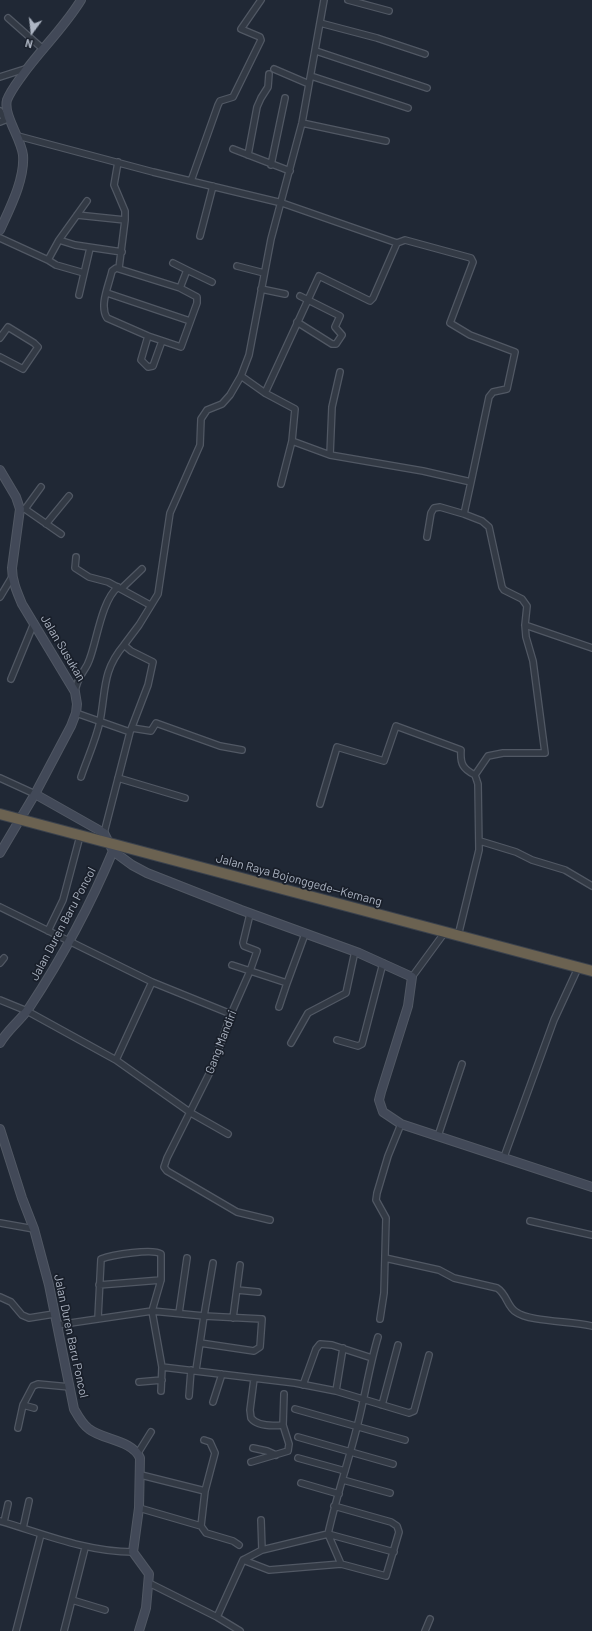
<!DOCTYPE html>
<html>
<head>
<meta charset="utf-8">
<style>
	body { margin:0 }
	#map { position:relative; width:592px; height:1631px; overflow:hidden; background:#202835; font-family:Barlow,sans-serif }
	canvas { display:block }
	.north { position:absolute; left:12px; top:12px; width:40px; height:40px; -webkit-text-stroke:3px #191f2a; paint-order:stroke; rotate:195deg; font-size:11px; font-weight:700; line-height:16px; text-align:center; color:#adb5c3 }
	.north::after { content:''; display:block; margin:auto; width:14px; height:18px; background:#adb5c3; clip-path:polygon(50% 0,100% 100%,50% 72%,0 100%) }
</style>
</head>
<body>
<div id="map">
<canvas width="592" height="1631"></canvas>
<div class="north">N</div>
</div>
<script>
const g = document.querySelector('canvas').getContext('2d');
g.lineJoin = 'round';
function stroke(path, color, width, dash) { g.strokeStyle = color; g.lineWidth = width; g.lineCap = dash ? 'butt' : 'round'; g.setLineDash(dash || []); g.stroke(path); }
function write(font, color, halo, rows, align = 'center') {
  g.font = font + ' Barlow,sans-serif'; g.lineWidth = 3.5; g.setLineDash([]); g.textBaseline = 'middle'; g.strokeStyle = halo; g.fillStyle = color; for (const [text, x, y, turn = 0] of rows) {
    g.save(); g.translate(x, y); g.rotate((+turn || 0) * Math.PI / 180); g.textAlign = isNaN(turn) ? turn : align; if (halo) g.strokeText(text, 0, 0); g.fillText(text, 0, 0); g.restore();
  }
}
const street = new Path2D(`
	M348 0 389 11
	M8 18 43 49
	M320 23 377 38 425 54
	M316 51 427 88
	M274 69 309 84
	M311 76 408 108
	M0 77 28 68
	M0 111 5 120
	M0 122 10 118
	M302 123 386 141
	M18 136 153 172 282 203 397 243
	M233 149 290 171
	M248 155 257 107 261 98 268 87 269 74
	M118 162 114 185 125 211V220L119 268
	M271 165 285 98
	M191 181 218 105 220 101 233 97 261 40 260 37 241 29 261 0
	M77 215 125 220
	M200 236 213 186
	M0 238 48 260
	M59 240 75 245 122 252
	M173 263 187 270 180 288
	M237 266 264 273
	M116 268 180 288 197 297V303L181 347 148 336 107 318C99 305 109 285 112 271Z
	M187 270 212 282
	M84 273 56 265 48 260 59 240 87 201
	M261 289 285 294
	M107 293 190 321
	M79 295 90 248
	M297 322 332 344H336L342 335 335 327 340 316 300 296
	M148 336 141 360 148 367 153 366 162 341
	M0 338 8 327 34 343 38 347 23 369 0 357
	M241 376 265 393 295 409 292 441 281 484
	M265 393 319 276 370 301 373 298 397 243 405 240 471 258 473 262 450 323 470 335 515 352 507 389 493 392 489 397 471 482
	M292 441 330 455 332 407 340 372
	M330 455 423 471 471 482 464 514 482 521 489 527 502 587 504 590 522 599 527 606 525 625 526 637 533 661 545 753H503L488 756 475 775
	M20 509H25L61 534
	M25 509 41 487
	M46 524 69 496
	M427 537 431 513 434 508 440 507 464 514
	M76 557 75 568 89 577 108 582 150 605
	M121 589 142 569
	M0 597 12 577
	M525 625 592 648
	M11 679 34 623
	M75 692C78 673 86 672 90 658 97 639 102 600 118 587
	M76 713 130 732
	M132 728 151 731 156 723 220 746 242 750
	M81 777C87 759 96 740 100 721 106 690 102 671 124 645
	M0 778 35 794
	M118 778 185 798
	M320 804 337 747 384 761 396 726 461 750C460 764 463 769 475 775L478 784 479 850 458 936
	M104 833 130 732 148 685 153 662 131 651 124 645 139 625 158 594 170 513 200 445 201 419 207 410 222 404 230 395 241 376 249 355 271 239 302 123 324 0
	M480 841 516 852 532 860 565 870 592 886
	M0 907 152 982
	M250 914 243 943 244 946 257 951 250 971 231 1014 212 1068 167 1158 164 1167 167 1171 237 1212 270 1220
	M48 931 63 900 80 836
	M0 963 4 958
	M232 965 287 983 305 934
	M412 977 445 932
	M0 1000 27 1011 116 1060 191 1113 228 1134
	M279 1007 287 983
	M337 1040 358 1046 362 1044 383 963
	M291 1043 308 1013 346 993 355 951
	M116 1060 152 982 231 1014
	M438 1136 462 1064
	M504 1157 554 1020 578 968
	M530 1221 592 1235
	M0 1223 34 1229
	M385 1258 439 1270 454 1278 497 1288C507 1294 507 1307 516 1312 529 1322 573 1321 592 1326
	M99 1285 161 1280
	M237 1290 258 1292
	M0 1297 11 1302 22 1315 29 1318 54 1314
	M179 1313 187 1258
	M233 1318 240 1265
	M380 1319 384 1293 386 1218 376 1200 377 1193 388 1156 401 1124
	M57 1325 152 1311 161 1280V1254C153 1248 112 1255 101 1259L98 1318
	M200 1343 254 1351 260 1347 262 1319 204 1316 213 1263
	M162 1367 295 1383 336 1391 409 1413 414 1411 429 1355
	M254 1379 250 1410 251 1418C257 1426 273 1426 283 1425L284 1394
	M139 1382 162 1380
	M303 1385 316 1349 320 1344 332 1345 372 1358
	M161 1391 162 1367 152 1311 204 1316 196 1370
	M336 1391 343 1348
	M189 1396 191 1370
	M213 1402 222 1374
	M382 1405 398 1345
	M34 1408 23 1405 33 1386 38 1384 70 1387
	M295 1409 405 1440
	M18 1428 23 1405
	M298 1437 393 1464
	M253 1448 267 1451 276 1455
	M138 1453 151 1432
	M298 1458 345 1471
	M251 1462 288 1451 289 1444 283 1425
	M141 1475 205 1491
	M343 1480 390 1493
	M301 1483 339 1494
	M139 1508 201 1526 205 1491 215 1453 210 1442 204 1440
	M261 1520 262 1550
	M0 1521C44 1534 87 1552 133 1552
	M4 1522 8 1504
	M201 1526 206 1533 233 1541 239 1545
	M23 1528 29 1501
	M328 1534 394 1552
	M328 1534 341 1564
	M243 1560 269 1570 341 1564 386 1576 399 1532 397 1526 391 1522 334 1506
	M149 1583 217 1617 240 1631
	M72 1600 105 1610
	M217 1617 243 1560 262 1550 328 1534C336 1498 348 1463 357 1427 365 1397 369 1367 378 1337
	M16 1631 41 1534
	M64 1631 85 1548
	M425 1631 430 1619`);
const secondary = new Path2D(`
	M0 230C10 208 25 179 23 155 21 138 3 115 7 100 10 92 16 84 21 77 40 50 64 28 81 0
	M0 470 16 497 20 509 12 568C12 581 17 592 22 604L75 692 77 704 76 713 71 726 35 794 0 853
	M35 794 104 833 113 851 132 865 147 873 241 910 359 953 412 977 408 1006 381 1092 379 1100 383 1112 401 1124 592 1187
	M0 1043C8 1029 21 1020 29 1008 62 958 90 906 113 851
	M0 1129 22 1198 34 1229 49 1285 74 1409C78 1416 82 1424 89 1429 103 1440 132 1440 140 1458L139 1508 133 1552 149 1574 146 1608 139 1631`);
const highway = new Path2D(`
	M0 814 592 971`);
stroke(street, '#515864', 8);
stroke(secondary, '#515864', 10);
stroke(highway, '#3b424d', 12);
stroke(street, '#333a45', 5.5);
stroke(secondary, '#424958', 8);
stroke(highway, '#6b6251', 10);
write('12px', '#adb5c3', '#191f2a', [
	["Jalan Susukan",63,648,59],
	["Jalan Raya Bojonggede—Kemang",299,880,15],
	["Jalan Duren Baru Poncol",63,924,-62],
	["Gang Mandiri",221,1042,-69],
	["Jalan Duren Baru Poncol",71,1336,78]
]);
</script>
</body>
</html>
